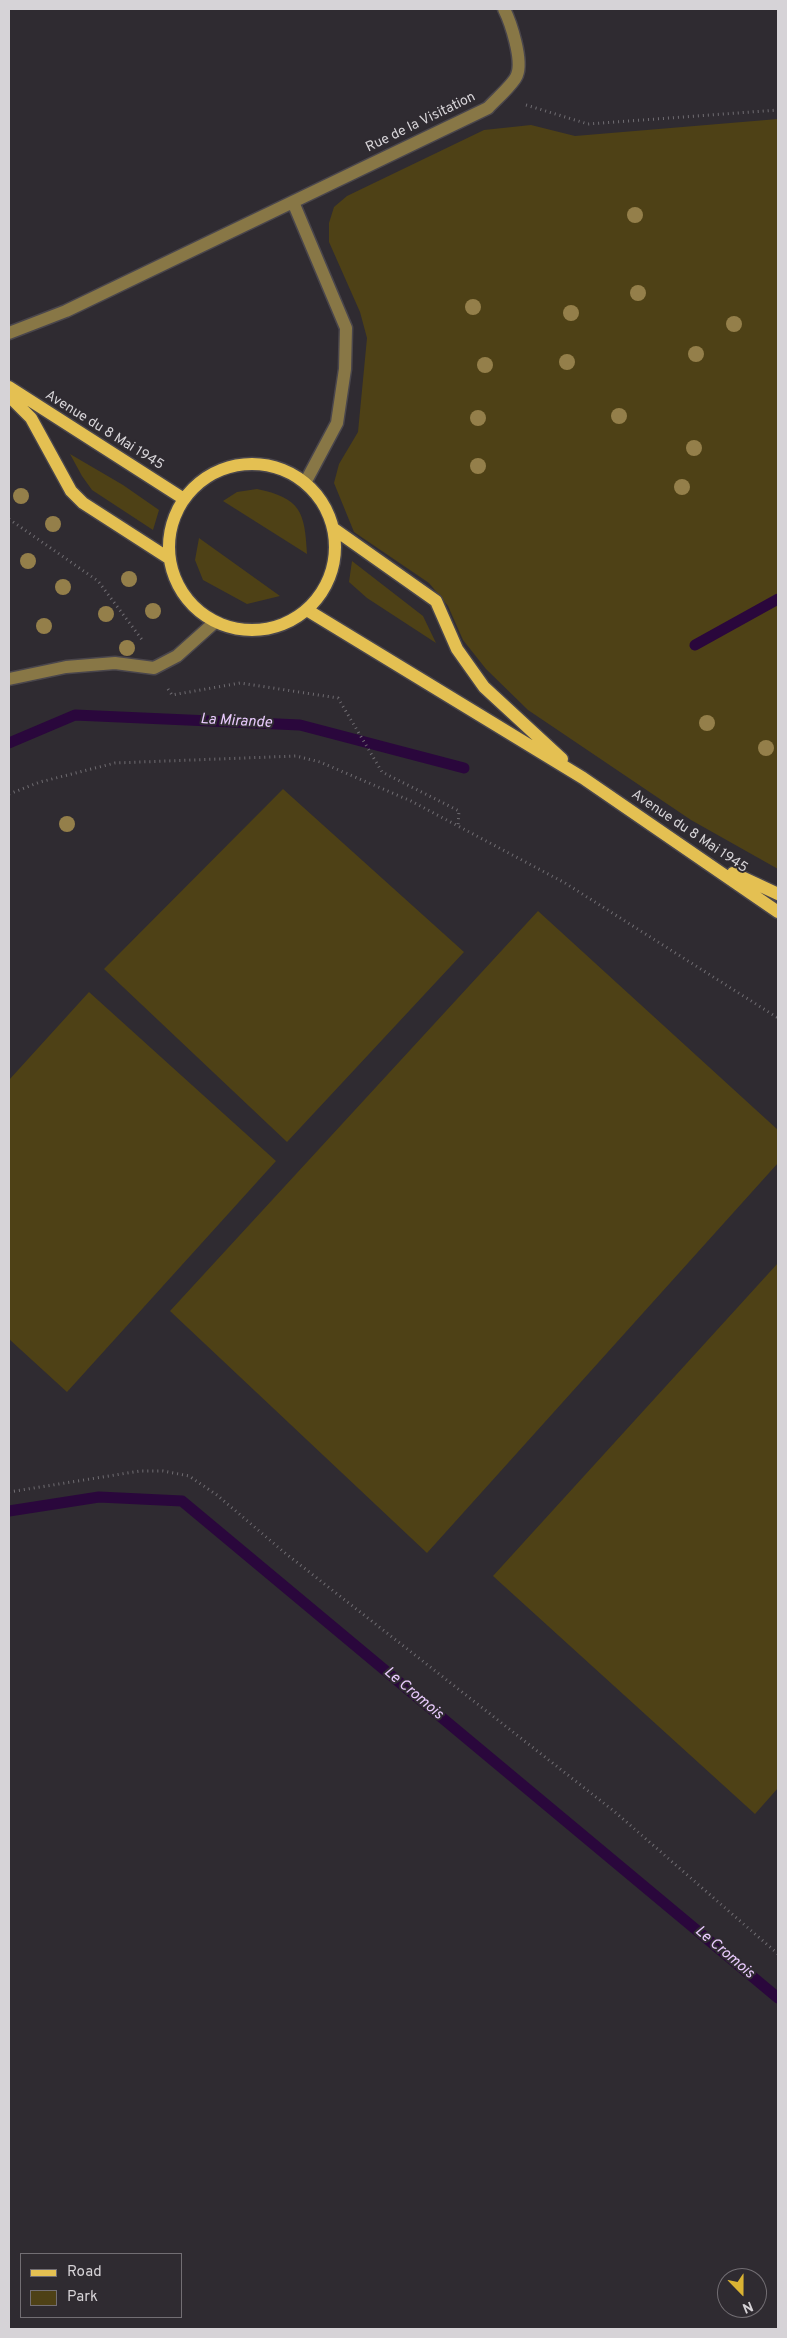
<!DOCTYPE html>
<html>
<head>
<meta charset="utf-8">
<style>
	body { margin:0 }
	#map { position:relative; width:787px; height:2338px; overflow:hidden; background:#2f2b31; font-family:Overpass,sans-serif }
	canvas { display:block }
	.frame { position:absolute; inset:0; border:10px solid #d6d3d7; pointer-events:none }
	.legend { position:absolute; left:20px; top:2253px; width:162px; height:65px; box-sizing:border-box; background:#2f2b31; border:1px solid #726e73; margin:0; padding:6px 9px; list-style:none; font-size:15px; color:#d6d3d7 }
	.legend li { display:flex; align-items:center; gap:10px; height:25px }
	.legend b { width:25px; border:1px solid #726e73 }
	.north { position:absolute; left:717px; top:2268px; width:50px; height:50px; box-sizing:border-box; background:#2f2b31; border:1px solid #726e73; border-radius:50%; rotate:158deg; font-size:14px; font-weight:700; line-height:20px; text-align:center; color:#d6d3d7 }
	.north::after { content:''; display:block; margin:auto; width:18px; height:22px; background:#dab333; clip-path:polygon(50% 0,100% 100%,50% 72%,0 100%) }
</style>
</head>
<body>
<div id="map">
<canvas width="787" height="2338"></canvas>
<div class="frame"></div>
<ul class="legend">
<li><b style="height:6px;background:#e4c052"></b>Road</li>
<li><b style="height:14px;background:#4e4116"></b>Park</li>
</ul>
<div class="north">N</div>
</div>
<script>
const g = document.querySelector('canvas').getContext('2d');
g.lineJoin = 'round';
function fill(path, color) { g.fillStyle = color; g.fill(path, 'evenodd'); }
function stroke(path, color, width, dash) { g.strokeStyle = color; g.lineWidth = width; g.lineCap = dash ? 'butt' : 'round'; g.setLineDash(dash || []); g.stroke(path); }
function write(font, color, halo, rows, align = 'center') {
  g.font = font + ' Overpass,sans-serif'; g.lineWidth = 4; g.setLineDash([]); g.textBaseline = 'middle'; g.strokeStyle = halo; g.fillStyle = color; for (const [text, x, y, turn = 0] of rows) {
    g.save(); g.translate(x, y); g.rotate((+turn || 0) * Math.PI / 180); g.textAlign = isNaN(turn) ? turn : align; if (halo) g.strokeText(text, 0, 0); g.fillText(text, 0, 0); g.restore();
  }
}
fill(new Path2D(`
	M778 119V869L691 820 528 710 486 669 463 640 448 606 429 583 354 532 334 483 339 464 358 432 367 338 360 312 329 242V223L334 207 347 196 484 130 531 125 575 136Z
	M70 454 123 485 159 510 153 530 92 490 82 476Z
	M257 489C300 498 305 511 307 554L223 501 237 492Z
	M199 538 280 596 247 604 203 580 195 560Z
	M352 561 423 616 436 643 367 598 349 582Z
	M283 789 464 952 287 1142 104 969Z
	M538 911 778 1130V1163L427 1553 170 1311Z
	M89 992 276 1161 67 1392 9 1339V1080Z
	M778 1263V1788L755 1814 493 1576Z`), '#4e4116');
stroke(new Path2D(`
	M695 645 778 599
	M9 743 75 715 300 725 464 768
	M9 1511 99 1497 182 1501 778 1998`), '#2a073c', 11);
const minor = new Path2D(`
	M293 202 346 328 345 369 337 423 305 483
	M9 333 66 311 488 108C495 100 514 84 517 75 523 60 511 23 504 9
	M9 679 66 667 115 663 154 668 177 656 215 622`);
const major = new Path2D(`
	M9 387 184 499
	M9 396 31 418 71 491 83 503 170 559
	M169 547a83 83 0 1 1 166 0a83 83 0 1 1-166 0Z
	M334 529 436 601 457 649 484 687 562 759
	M307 610 583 778 778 912
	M733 873 778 894`);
stroke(minor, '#4a464c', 15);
stroke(major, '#4a464c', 15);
stroke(new Path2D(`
	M526 105 588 124 778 110
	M9 519 98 581 143 641
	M168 689 172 695 240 683 338 698 382 772 459 811 458 826
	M9 794 40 782 115 763 296 756 320 762 411 801 565 883 778 1018
	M9 1492 140 1471H163L189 1476 217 1495 285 1553 615 1812 778 1954`), '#706d72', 3, [1, 4]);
stroke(minor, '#887746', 12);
stroke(major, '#e4c052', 12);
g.fillStyle = '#947f4a';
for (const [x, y] of [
	[635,215],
	[638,293],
	[473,307],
	[571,313],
	[734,324],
	[696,354],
	[567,362],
	[485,365],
	[619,416],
	[478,418],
	[694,448],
	[478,466],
	[682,487],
	[21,496],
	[53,524],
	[28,561],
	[129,579],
	[63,587],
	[153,611],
	[106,614],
	[44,626],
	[127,648],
	[707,723],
	[766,748],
	[67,824]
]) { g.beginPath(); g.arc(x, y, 8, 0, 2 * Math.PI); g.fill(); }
write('14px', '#d6d3d7', '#2f2b31', [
	["Rue de la Visitation",421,123,-26],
	["Avenue du 8 Mai 1945",104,431,32],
	["Avenue du 8 Mai 1945",689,832,34]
]);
write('italic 15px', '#e9cafd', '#2f2b31', [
	["La Mirande",236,722,3],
	["Le Cromois",413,1694,40],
	["Le Cromois",724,1953,40]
]);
</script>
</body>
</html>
